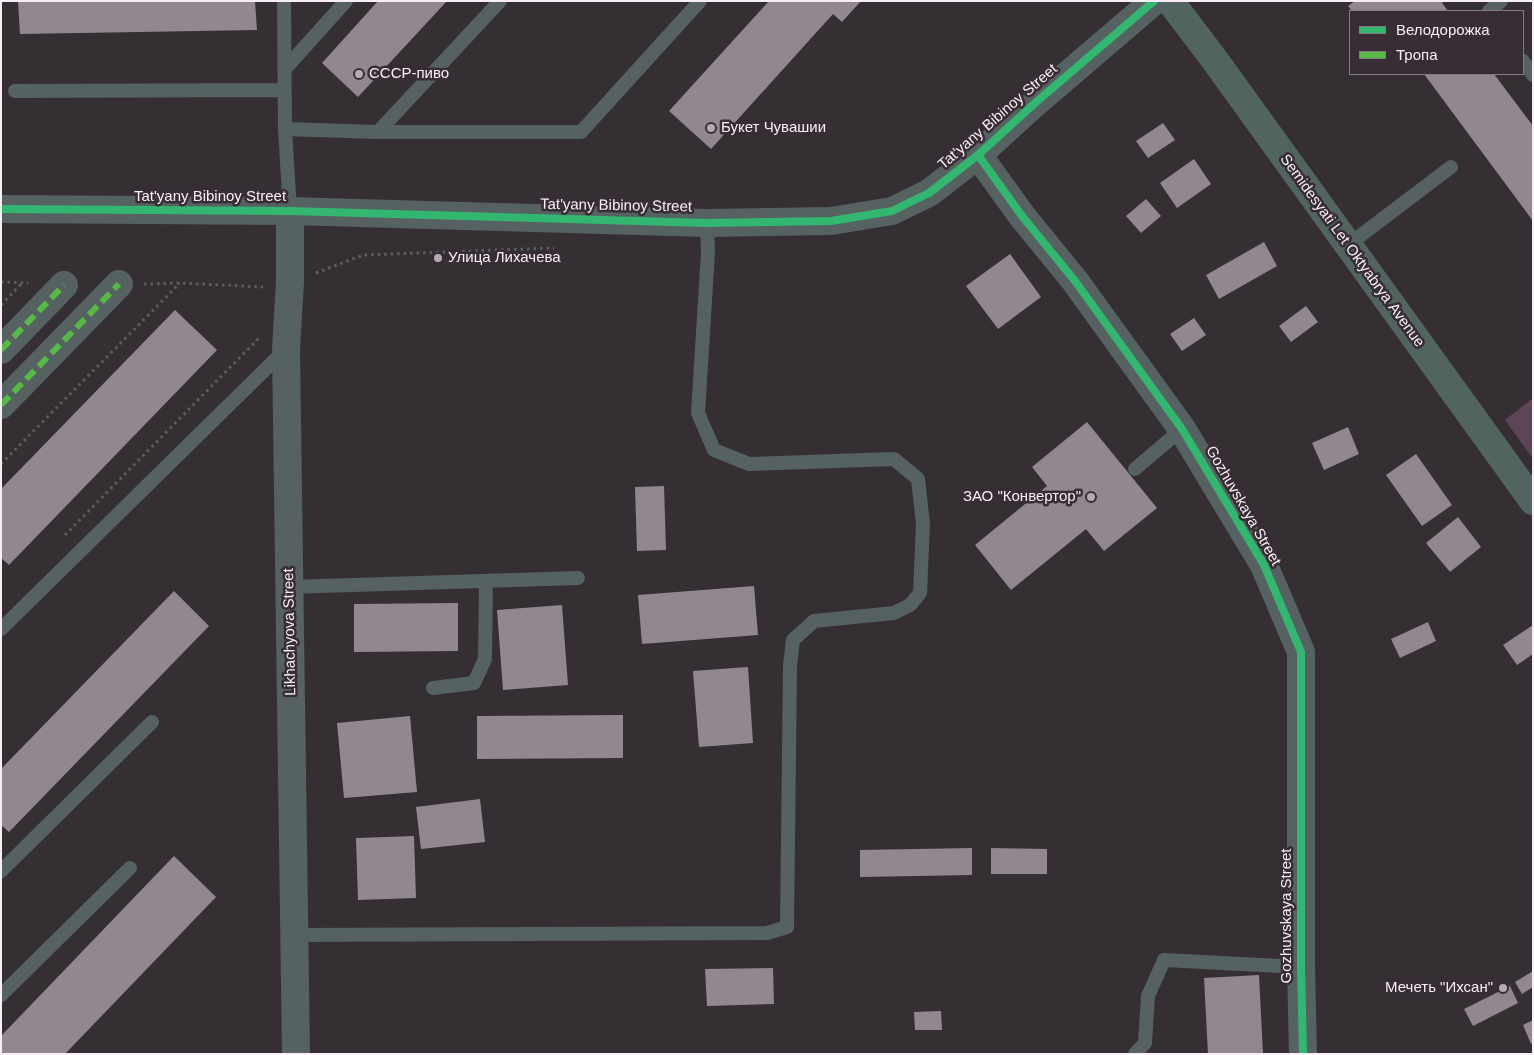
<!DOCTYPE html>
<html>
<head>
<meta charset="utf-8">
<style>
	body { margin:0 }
	#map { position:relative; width:1534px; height:1055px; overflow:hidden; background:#352f34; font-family:Helvetica,sans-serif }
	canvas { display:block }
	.frame { position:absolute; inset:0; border:2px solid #f7eff5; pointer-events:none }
	.legend { position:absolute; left:1349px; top:10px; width:175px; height:65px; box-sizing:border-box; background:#382c35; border:1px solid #847a82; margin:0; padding:6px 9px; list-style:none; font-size:15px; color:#f7eff5 }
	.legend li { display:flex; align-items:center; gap:10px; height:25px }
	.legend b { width:25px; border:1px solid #847a82 }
</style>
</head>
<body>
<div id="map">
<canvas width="1534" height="1055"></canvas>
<div class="frame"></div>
<ul class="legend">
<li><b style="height:6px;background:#33b770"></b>Велодорожка</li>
<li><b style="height:6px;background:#58b947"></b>Тропа</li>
</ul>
</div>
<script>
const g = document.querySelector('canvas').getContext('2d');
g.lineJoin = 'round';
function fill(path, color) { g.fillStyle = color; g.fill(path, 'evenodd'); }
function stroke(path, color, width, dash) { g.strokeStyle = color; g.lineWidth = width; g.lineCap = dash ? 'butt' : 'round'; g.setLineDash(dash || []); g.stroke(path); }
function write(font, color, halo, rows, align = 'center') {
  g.font = font + ' Helvetica,sans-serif'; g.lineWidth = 5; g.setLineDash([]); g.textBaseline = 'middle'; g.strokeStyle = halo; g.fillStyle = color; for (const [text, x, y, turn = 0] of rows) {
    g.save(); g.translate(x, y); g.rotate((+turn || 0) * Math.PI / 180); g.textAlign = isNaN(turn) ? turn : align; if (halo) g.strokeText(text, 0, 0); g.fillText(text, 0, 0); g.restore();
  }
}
fill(new Path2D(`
	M1533 398V459L1505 420Z`), '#5d4558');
fill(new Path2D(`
	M18 1H255L257 30 20 34Z
	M378 1H447L358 97 322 63Z
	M769 1H861L842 22 833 14 711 149 669 111Z
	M1355 1H1444L1442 3 1448 11H1352L1348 6Z
	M1424 74H1494L1533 126V221Z
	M1163 123 1175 140 1148 158 1136 141Z
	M1194 159 1211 184 1177 208 1160 183Z
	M1146 199 1161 216 1141 233 1126 216Z
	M1264 242 1277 266 1219 299 1206 275Z
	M1010 254 1041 297 998 329 966 286Z
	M1306 306 1318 322 1291 342 1279 326Z
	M175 310 217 350 9 565 1 558V489Z
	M1194 318 1206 335 1182 351 1170 334Z
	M1087 422 1157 508 1104 551 1086 529 1011 590 975 545 1047 486 1032 467Z
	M1348 427 1359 454 1324 470 1312 443Z
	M1416 454 1452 505 1422 526 1386 475Z
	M664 486 666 550 637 551 635 487Z
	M1458 517 1481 547 1450 572 1426 543Z
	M754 586 758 635 642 644 638 595Z
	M174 591 209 626 9 832 1 825V769Z
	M458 603V651L354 652V604Z
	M562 605 568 685 503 690 497 610Z
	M1428 622 1436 641 1400 658 1391 639Z
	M1533 625V654L1517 665 1503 645Z
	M748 667 753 743 699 747 693 671Z
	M623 715V758L477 759V716Z
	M410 716 417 792 344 798 337 723Z
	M480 799 485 842 421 849 416 807Z
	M414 836 416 898 358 900 356 838Z
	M972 848V875L860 877V850Z
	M991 848 1047 849V874H991Z
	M174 856 216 897 65 1054H1V1036Z
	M773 968 774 1004 707 1006 705 969Z
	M1533 971V987L1522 994 1515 982Z
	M1259 975 1263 1054H1208L1204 978Z
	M1510 986 1518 1003 1473 1026 1464 1009Z
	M941 1011 942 1030H915L914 1012Z
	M1533 1020V1043L1531 1044 1523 1025Z`), '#928790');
stroke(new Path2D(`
	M316 273 363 255 554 248
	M1 282 28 283
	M144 284 180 283 263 287
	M1 305 22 283
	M1 464 180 283
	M65 535 259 338`), '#595f5e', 3, [2.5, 4]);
stroke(new Path2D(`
	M284 1 285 129 290 211
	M1489 11 1501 1
	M1523 61 1533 75
	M284 70 346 1
	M15 91 284 90
	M285 129 378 132H581L700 1
	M378 132 500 1
	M1348 245 1451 167
	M1135 469 1182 429
	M289 587 578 578
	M1 629 286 349
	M433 688 474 683 485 659 486 581
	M1 871 152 722
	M294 935 767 933 787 927 790 666 793 640 814 621 894 613 910 605 920 593 923 524 918 479 894 459 749 464 714 450 698 413 708 252 707 223
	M1 995 130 868
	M1135 1054 1145 1043 1148 996 1164 960 1281 966 1301 965`), '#566161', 14);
stroke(new Path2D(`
	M978 155 1022 216 1075 281 1182 429 1264 565 1301 652V965L1303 1054
	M1 209 290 211 707 223 831 221 892 211 929 193 978 155 1035 103 1154 1
	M290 211V282L286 349 296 1054
	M1 350 64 285
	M1 405 119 284`), '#566161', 28);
stroke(new Path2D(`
	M1170 1 1214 59 1533 501`), '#526460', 28);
stroke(new Path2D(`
	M1 350 64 285
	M1 405 119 284`), '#58b947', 6, [12, 6]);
stroke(new Path2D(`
	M978 155 1022 216 1075 281 1182 429 1264 565 1301 652V965L1303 1054
	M1 209 290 211 707 223 831 221 892 211 929 193 978 155 1035 103 1154 1`), '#33b770', 8);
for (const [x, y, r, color] of [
	[359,74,5,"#b3acb1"],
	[711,128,5,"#b3acb1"],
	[438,258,5,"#b3acb1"],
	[1091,497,5,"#b3acb1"],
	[1503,988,5,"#b3acb1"]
]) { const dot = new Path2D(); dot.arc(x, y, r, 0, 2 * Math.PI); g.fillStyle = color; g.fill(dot); stroke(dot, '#382c35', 2); }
write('15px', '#f7eff5', '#382c35', [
	["СССР-пиво",369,74],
	["Букет Чувашии",721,128],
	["Улица Лихачева",448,258],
	["ЗАО \"Конвертор\"",1081,497,"right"],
	["Мечеть \"Ихсан\"",1493,988,"right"]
], 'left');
write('15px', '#f7eff5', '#382c35', [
	["Tat'yany Bibinoy Street",998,117,-41],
	["Tat'yany Bibinoy Street",210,197],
	["Tat'yany Bibinoy Street",616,206,1],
	["Semidesyati Let Oktyabrya Avenue",1352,251,54],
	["Gozhuvskaya Street",1243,506,60],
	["Likhachyova Street",290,632,-91],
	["Gozhuvskaya Street",1287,916,-90]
]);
</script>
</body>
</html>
